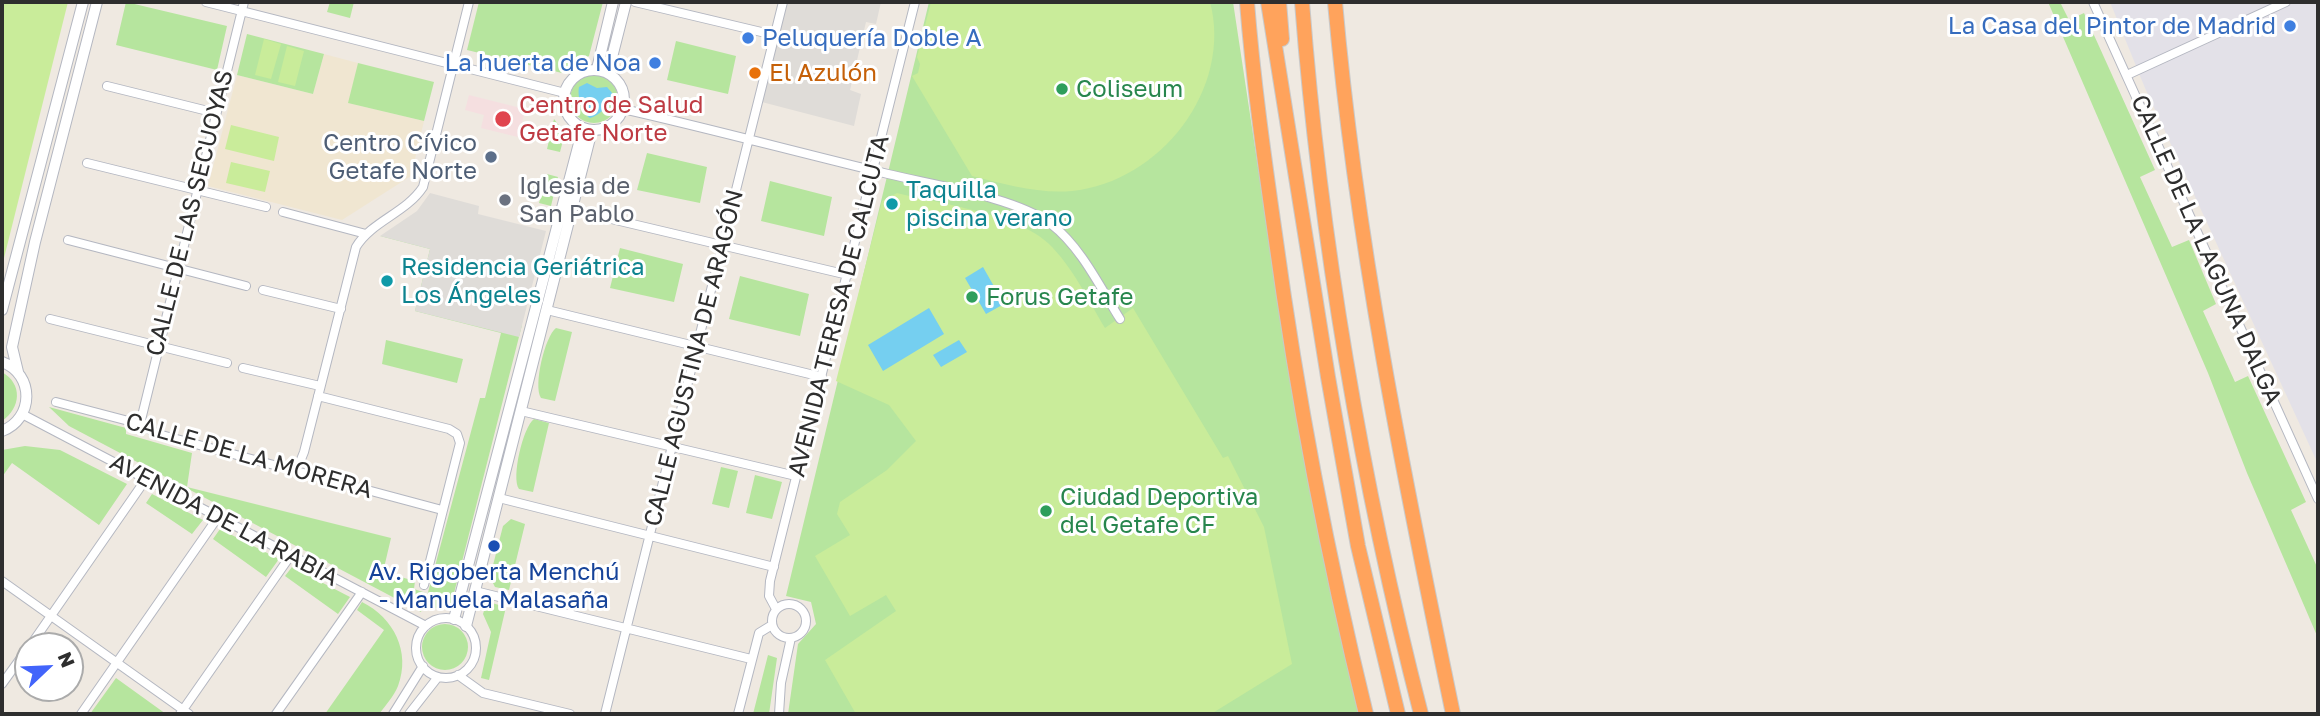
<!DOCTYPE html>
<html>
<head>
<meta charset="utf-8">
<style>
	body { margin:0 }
	#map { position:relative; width:2320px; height:716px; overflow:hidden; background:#efe9e1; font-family:"Golos Text",sans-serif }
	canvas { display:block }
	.frame { position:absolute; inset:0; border:4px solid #2e2e2e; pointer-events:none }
	.north { position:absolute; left:14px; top:632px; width:70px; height:70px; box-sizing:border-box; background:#fff; border:2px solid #ababab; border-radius:50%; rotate:67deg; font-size:19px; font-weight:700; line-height:28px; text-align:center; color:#2e2e2e }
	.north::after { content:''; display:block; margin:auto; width:24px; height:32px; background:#4264fb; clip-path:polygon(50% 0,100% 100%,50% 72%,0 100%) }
</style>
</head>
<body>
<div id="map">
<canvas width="2320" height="716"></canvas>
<div class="frame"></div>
<div class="north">N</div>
</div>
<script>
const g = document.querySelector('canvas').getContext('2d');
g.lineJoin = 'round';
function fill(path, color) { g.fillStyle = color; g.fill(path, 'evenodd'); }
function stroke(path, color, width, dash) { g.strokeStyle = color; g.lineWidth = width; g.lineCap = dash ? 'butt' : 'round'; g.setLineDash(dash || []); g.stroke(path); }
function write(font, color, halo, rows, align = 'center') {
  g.font = font + ' "Golos Text",sans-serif'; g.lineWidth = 6; g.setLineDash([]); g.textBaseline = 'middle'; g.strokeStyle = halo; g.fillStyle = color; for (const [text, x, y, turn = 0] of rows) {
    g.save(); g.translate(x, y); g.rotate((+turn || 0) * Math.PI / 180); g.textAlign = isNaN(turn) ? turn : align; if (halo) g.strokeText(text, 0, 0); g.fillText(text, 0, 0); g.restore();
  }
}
fill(new Path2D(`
	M2110 2H2318V464L2145 88Z`), '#e3e1e8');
fill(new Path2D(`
	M324 54 358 63 349 103 424 121 411 176 342 220 208 186 237 75 313 94Z`), '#f0e6d1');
fill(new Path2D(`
	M469 95 525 109 522 123 534 126 530 140 481 128 484 115 465 110Z`), '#f5dfe0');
fill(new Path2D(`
	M126 2 227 26 217 70 116 45Z
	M330 2H354L350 18 327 12Z
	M479 2H603L589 56 569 66 562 73 467 50Z
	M929 2H1233L1291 385 1359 714H788L798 644 816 624 811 602 786 596Z
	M2048 2H2060L2069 20 2084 13 2155 170 2140 177 2172 247 2189 240 2216 304 2203 311 2235 382 2248 376 2306 502 2291 510 2318 569V638L2247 473 2208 373Z
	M247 34 324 54 313 94 237 75Z
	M676 41 736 56 728 94 667 80Z
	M358 63 434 82 424 121 348 103Z
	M570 99a24 24 0 1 1 48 0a24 24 0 1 1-48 0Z
	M554 119 565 133 560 152 547 149Z
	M647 153 707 167 700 203 637 190Z
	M547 174 558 177 551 206 539 203Z
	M770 181 832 197 824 236 761 221Z
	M380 236 444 240 522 325 451 605 423 611 480 398H485L501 333 415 311 430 249Z
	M620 248 683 264 674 302 610 288Z
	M740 276 809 294 800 336 729 319Z
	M556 328 572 332 555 401 541 398C533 386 545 336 556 328Z
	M386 340 463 359 457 383 382 364Z
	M2 372C23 384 21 408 2 421Z
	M49 407 126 428V434L192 453 187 487 391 538 383 572 415 581 414 589 426 593 421 612 69 426Z
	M534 419 549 423 533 492 519 489C511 478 523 427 534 419Z
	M25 446 60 450 127 484 99 525 12 463 2 477V450Z
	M721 467 738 471 729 508 712 504Z
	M755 475 782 482 772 519 746 513Z
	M152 494 203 520 192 534 146 503Z
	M511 519 525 524 509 590 495 587 490 577 503 526Z
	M220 529 279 559 266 577 213 539Z
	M292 567 350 597 338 614 285 576Z
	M362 602C394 618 411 652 398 686 394 696 385 706 379 714H325L384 630 357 610Z
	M492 603 506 607 489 680 481 678 491 632 483 614 486 604Z
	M422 647a23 23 0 1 1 46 0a23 23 0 1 1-46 0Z
	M768 655 777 658 769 714H753Z
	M116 678 166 714H90Z`), '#b6e59e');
fill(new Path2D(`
	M2 2H68L2 266Z
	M931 2H1210C1233 88 1161 182 1072 191 1038 194 1005 184 972 176L912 76 918 73 920 64 917 57Z
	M264 39 281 44 271 79 255 75Z
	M287 46 304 51 295 86 278 82Z
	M231 125 279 137 274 161 225 149Z
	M231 162 270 171 265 192 226 183Z
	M897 193C938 203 1019 215 1048 243 1073 267 1088 300 1105 328L1133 308 1223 458 1228 456 1264 527 1292 664 1211 714H856L825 660 896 611 886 595 850 616 815 556 850 535 837 514 840 502 887 470 916 441 889 405 836 381 882 201Z`), '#c9ec9a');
fill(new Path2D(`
	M783 2H881L876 24 866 22 850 90 861 94 854 126 758 101Z
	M430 193 479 206 478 214 546 231 519 337 415 311 430 249 380 236 417 211Z`), '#dfdcd8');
fill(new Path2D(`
	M587 83 597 88 607 87 613 94C612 103 599 116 590 118 582 113 577 97 579 87Z
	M983 267 1004 304 986 314 965 278Z
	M929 308 944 334 883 371 868 345Z
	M959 340 967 352 941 367 933 355Z`), '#75cff0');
const street = new Path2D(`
	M206 2 565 93
	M635 2 774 35
	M2093 2 2318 499
	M2127 75 2286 2
	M107 86 216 113
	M623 109C712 129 800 153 888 174 933 185 1015 197 1051 224 1081 247 1100 287 1120 319
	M87 163 266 207
	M283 212 366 234
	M586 213 848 275
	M68 240 246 286
	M263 290 341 309
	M547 310 822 377
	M50 319 227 363
	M243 368 320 386
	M318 396 449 429 457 434 460 443 424 585
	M56 402 140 424 158 434 442 510
	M521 411 796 476
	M22 414 426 626
	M140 424 244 2
	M286 468 300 462 304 452 356 247C372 221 406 213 423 187L469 2
	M499 498 774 567
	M2 581 189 714
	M475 591 751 659
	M772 621a17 17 0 1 1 34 0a17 17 0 1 1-34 0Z
	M776 609 769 596 770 581 915 2
	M416 648a30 30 0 1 1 60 0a30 30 0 1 1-60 0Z
	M30 646 146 479
	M458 675 483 693 570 714
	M2 684 28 648
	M81 714 218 517
	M180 714 291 555
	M276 714 362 592
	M393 714 423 666
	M409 714 438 677
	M605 714 783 2
	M738 714 759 633 772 625
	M779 714 781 683 791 638`);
const secondary = new Path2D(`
	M597 69 613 2
	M564 100a30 30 0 1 1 60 0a30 30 0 1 1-60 0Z
	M608 73 626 2
	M2 310 83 2
	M2 362C35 374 34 419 2 431
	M18 372 12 347 35 242 97 2
	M454 619 583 128
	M466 626 592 130`);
const highway = new Path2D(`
	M1247 2C1253 79 1264 157 1275 234 1297 396 1327 555 1366 714
	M1268 2 1328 377 1358 546 1398 714
	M1279 2 1282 39
	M1302 2C1320 238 1362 485 1421 714
	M1335 2C1356 242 1404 478 1453 714`);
stroke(street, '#b4b7c1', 10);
stroke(secondary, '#b4b7c1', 12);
stroke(highway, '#c9c9c9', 16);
stroke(street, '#fff', 8);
stroke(secondary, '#fff', 10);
stroke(highway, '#ffa35c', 14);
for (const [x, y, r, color] of [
	[2290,26,7,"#3f7fe0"],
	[748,38,7,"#3f7fe0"],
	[655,63,7,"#3f7fe0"],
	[755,73,7,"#e8710a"],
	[1062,89,7,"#2e9e5b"],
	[503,119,9,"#e0444e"],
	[491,157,7,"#5c6f8a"],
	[505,200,7,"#6b7280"],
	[892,204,7,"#0f9aa8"],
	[387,281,7,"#0f9aa8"],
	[972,297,7,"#2e9e5b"],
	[1046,511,7,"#2e9e5b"],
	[494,546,7,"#1a4fb4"]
]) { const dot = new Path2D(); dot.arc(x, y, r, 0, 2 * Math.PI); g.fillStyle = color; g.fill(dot); stroke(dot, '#fff', 2.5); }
write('24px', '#366cbe', '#fff', [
	["La Casa del Pintor de Madrid",2276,26],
	["Peluquería Doble A",762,38,"left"],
	["La huerta de Noa",641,63]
], 'right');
write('24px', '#c56008', '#fff', [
	["El Azulón",769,73]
], 'left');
write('24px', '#27864d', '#fff', [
	["Coliseum",1076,89],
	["Forus Getafe",986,297],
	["Ciudad Deportiva",1060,497],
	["del Getafe CF",1060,525]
], 'left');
write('24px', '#be3a42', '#fff', [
	["Centro de Salud",519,105],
	["Getafe Norte",519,133]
], 'left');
write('24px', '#4e5e75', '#fff', [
	["Centro Cívico",477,143],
	["Getafe Norte",477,171]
], 'right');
write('24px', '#5b616d', '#fff', [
	["Iglesia de",519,186],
	["San Pablo",519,214]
], 'left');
write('24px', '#0d838f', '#fff', [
	["Taquilla",906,190],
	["piscina verano",906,218],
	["Residencia Geriátrica",401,267],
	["Los Ángeles",401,295]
], 'left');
write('24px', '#2e2e2e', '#fff', [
	["CALLE DE LAS SECUOYAS",190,213,-76],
	["CALLE DE LA LAGUNA DALGA",2206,250,66],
	["AVENIDA TERESA DE CALCUTA",839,306,-76],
	["CALLE AGUSTINA DE ARAGÓN",694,358,-76],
	["CALLE DE LA MORERA",249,456,16],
	["AVENIDA DE LA RABIA",224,520,28]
]);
write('24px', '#164399', '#fff', [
	["Av. Rigoberta Menchú",494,572],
	["- Manuela Malasaña",494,600]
]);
</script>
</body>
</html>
